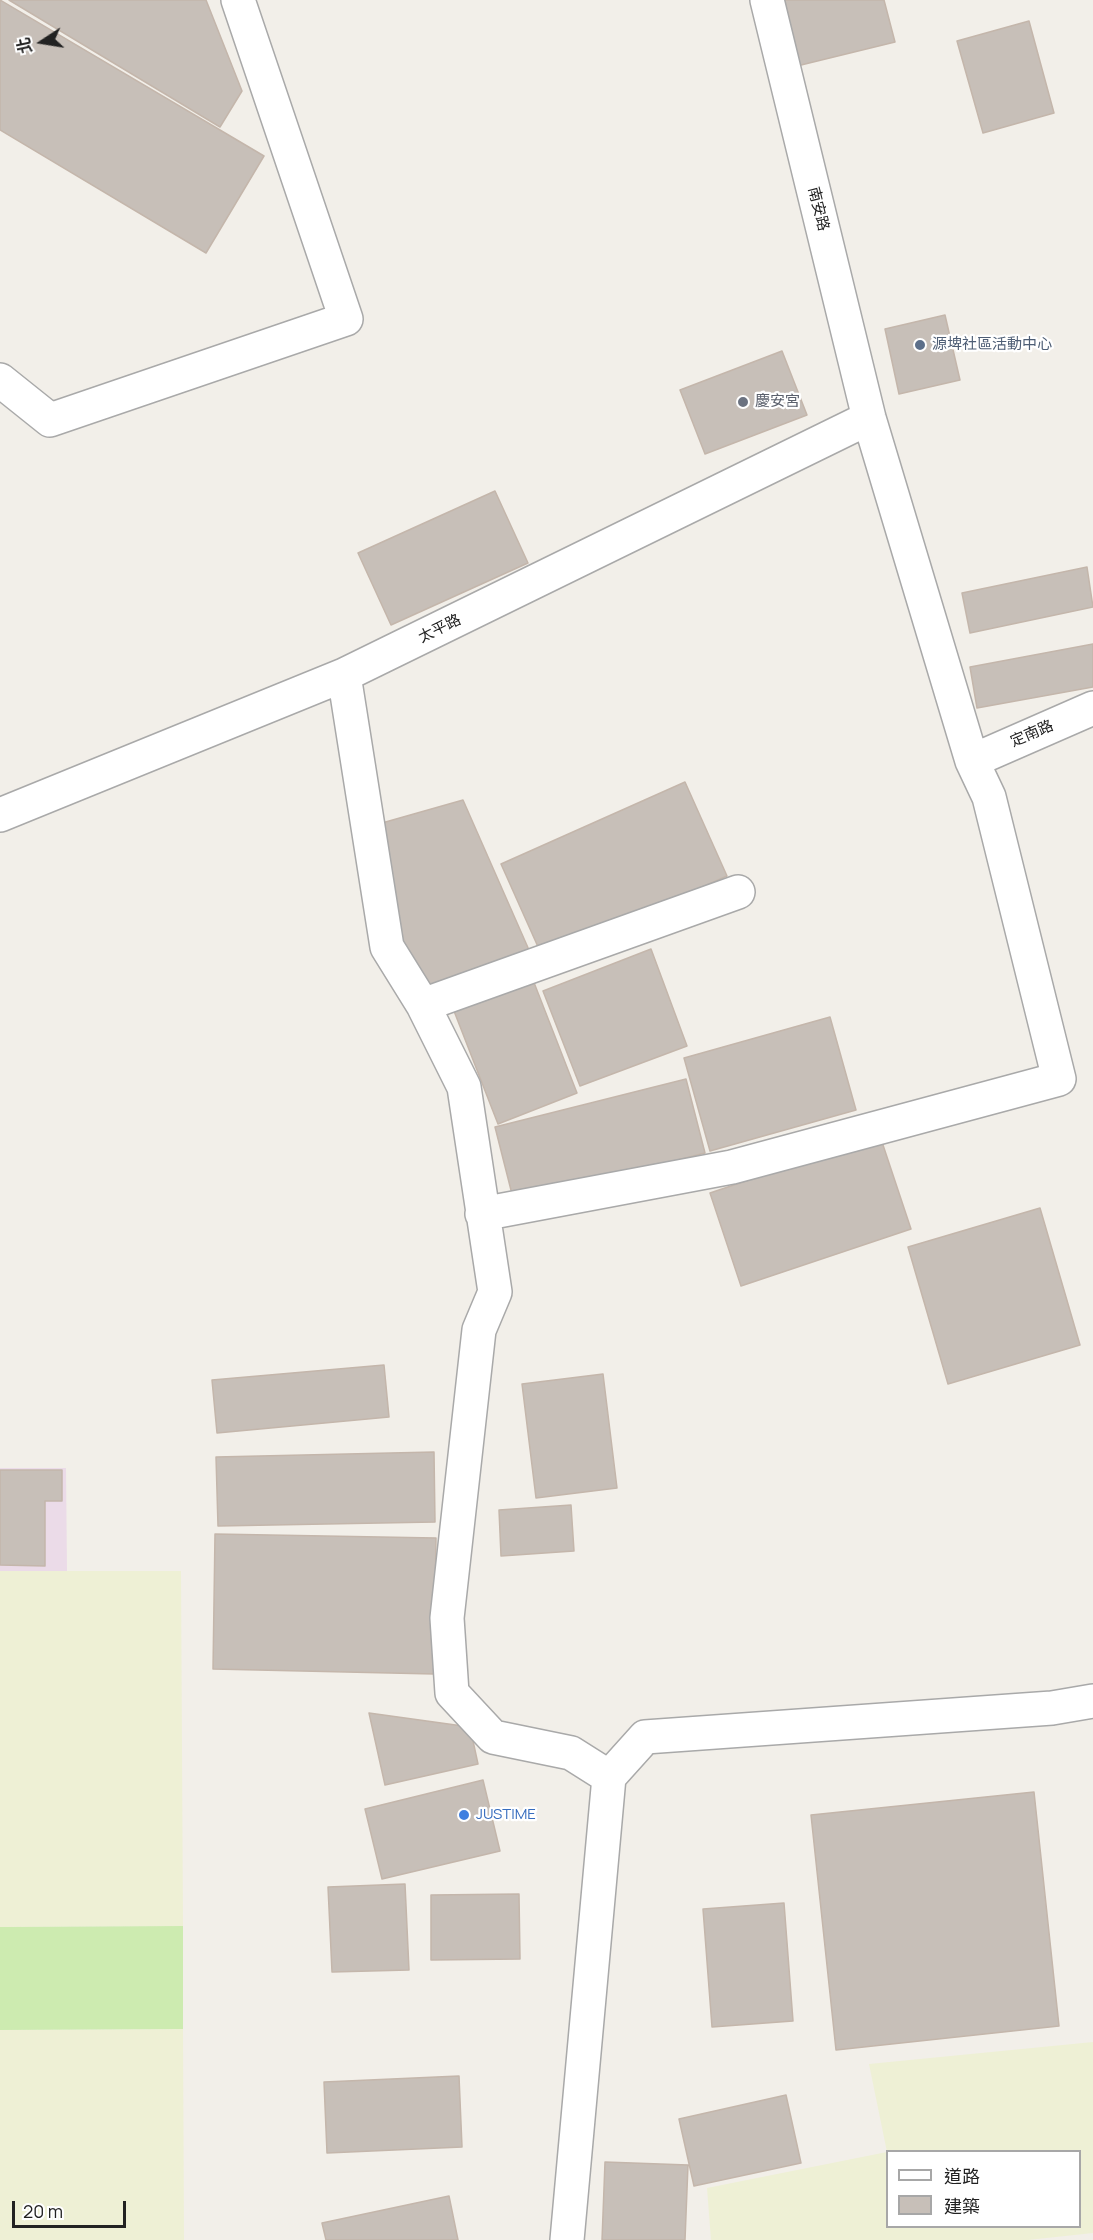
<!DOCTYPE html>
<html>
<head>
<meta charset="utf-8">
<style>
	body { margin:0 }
	#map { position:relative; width:1093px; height:2240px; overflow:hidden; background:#f2efe9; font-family:Manrope,"Noto Sans TC",sans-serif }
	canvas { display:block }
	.legend { position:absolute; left:886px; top:2150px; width:195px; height:78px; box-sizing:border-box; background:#fff; border:2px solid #a7a7a7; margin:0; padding:8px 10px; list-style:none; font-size:18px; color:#222 }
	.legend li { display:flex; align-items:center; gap:12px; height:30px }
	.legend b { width:30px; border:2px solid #a7a7a7 }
	.north { position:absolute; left:12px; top:12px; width:60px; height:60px; -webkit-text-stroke:4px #fff; paint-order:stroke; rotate:258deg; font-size:16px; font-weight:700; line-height:24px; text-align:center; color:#222 }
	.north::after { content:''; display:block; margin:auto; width:21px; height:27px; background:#222; clip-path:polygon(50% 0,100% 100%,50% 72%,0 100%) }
	.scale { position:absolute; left:12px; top:2201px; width:114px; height:27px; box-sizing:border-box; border:3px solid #222; border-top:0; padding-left:8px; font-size:18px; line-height:21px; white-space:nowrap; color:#222; -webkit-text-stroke:4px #fff; paint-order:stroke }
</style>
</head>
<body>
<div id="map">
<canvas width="1093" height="2240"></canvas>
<ul class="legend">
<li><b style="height:8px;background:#fff"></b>道路</li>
<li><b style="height:16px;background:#c7bfb8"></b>建築</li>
</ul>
<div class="north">北</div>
<div class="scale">20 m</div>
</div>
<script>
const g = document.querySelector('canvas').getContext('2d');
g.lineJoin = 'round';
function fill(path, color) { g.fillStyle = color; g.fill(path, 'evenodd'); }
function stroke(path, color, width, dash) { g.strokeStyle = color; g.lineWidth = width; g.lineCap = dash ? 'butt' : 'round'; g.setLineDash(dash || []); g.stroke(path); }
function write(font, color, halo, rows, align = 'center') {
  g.font = font + ' Manrope,"Noto Sans TC",sans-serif'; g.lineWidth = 4.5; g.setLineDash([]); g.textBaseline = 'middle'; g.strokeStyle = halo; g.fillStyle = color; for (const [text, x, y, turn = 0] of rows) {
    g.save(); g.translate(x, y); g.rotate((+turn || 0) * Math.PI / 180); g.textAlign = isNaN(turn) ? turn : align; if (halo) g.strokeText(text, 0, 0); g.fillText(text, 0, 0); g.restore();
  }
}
fill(new Path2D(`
	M0 1468H66L67 1571H0Z`), '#ebdbe8');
fill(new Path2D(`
	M0 1571H181L183 1926 0 1927Z
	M183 2029 184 2240H0V2030Z
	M1093 2042V2233L1028 2240H711L707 2188 887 2152 869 2064ZM888 2152H1080V2226H888Z`), '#eef0d5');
fill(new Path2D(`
	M183 1926V2029L0 2030V1927Z`), '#cdebb0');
const building = new Path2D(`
	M0 0 264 156 206 253 0 130Z
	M9 0H206L242 91 220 127Z
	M781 0H884L895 42 797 66Z
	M1029 21 1054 113 983 133 957 41Z
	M945 315 960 380 899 394 885 329Z
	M782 351 807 415 705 454 680 390Z
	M495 491 528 563 391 625 358 553Z
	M1087 567 1093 607 970 633 962 593Z
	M1093 644V687L977 708 970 667Z
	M685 782 727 876 543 958 501 864Z
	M463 800 529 950 425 988 397 946 382 823Z
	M651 949 687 1046 580 1086 543 991Z
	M533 980 577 1093 498 1124 454 1011Z
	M830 1017 856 1110 710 1151 684 1058Z
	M686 1079 705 1153 514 1202 495 1127Z
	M880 1136 911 1229 741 1286 710 1193Z
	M1040 1208 1080 1345 948 1384 908 1247Z
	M384 1365 389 1417 217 1433 212 1380Z
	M603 1374 617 1488 536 1498 522 1384Z
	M434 1452 435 1522 218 1526 216 1457Z
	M0 1470H62V1501H45V1566L0 1565Z
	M571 1505 574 1551 501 1556 499 1510Z
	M215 1534 436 1538 434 1674 213 1669Z
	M369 1713 470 1727 478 1764 385 1785Z
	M483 1780 500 1851 382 1879 365 1809Z
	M1034 1792 1059 2026 836 2050 811 1815Z
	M405 1884 409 1970 332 1972 328 1887Z
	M519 1894 520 1959 431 1960V1895Z
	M784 1903 793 2021 712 2027 703 1909Z
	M459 2076 462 2147 327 2153 324 2082Z
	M786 2095 801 2163 694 2186 679 2119Z
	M605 2162 688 2165 685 2240H602Z
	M449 2196 458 2240H326L322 2223Z`);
fill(building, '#c7bfb8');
stroke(building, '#c4b6ab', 1.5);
const minor = new Path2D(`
	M0 380 50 420 346 319 238 0
	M344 675 387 947 423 1005 464 1087 495 1292 479 1330 447 1618 452 1693 493 1737 571 1753 609 1777 567 2240
	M972 761 1093 708
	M0 815 344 675 869 418
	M423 1005 738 892
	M482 1214 732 1167 1059 1079 989 797 972 761 869 418 767 0
	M609 1777 645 1737 1052 1708 1093 1701`);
stroke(minor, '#a9a9a9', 36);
stroke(minor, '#fff', 33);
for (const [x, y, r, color] of [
	[920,345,6,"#5c6f8a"],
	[743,402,6,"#6b7280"],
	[464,1815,6,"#3f7fe0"]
]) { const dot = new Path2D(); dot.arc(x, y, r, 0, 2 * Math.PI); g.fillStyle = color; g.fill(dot); stroke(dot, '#fff', 2); }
write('15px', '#222', '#fff', [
	["南安路",818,209,76],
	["太平路",440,629,-26],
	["定南路",1032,734,-23]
]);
write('15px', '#4e5e75', '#fff', [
	["源埤社區活動中心",932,345]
], 'left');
write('15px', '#5b616d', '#fff', [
	["慶安宮",755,402]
], 'left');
write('15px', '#366cbe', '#fff', [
	["JUSTIME",476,1815]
], 'left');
</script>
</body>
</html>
